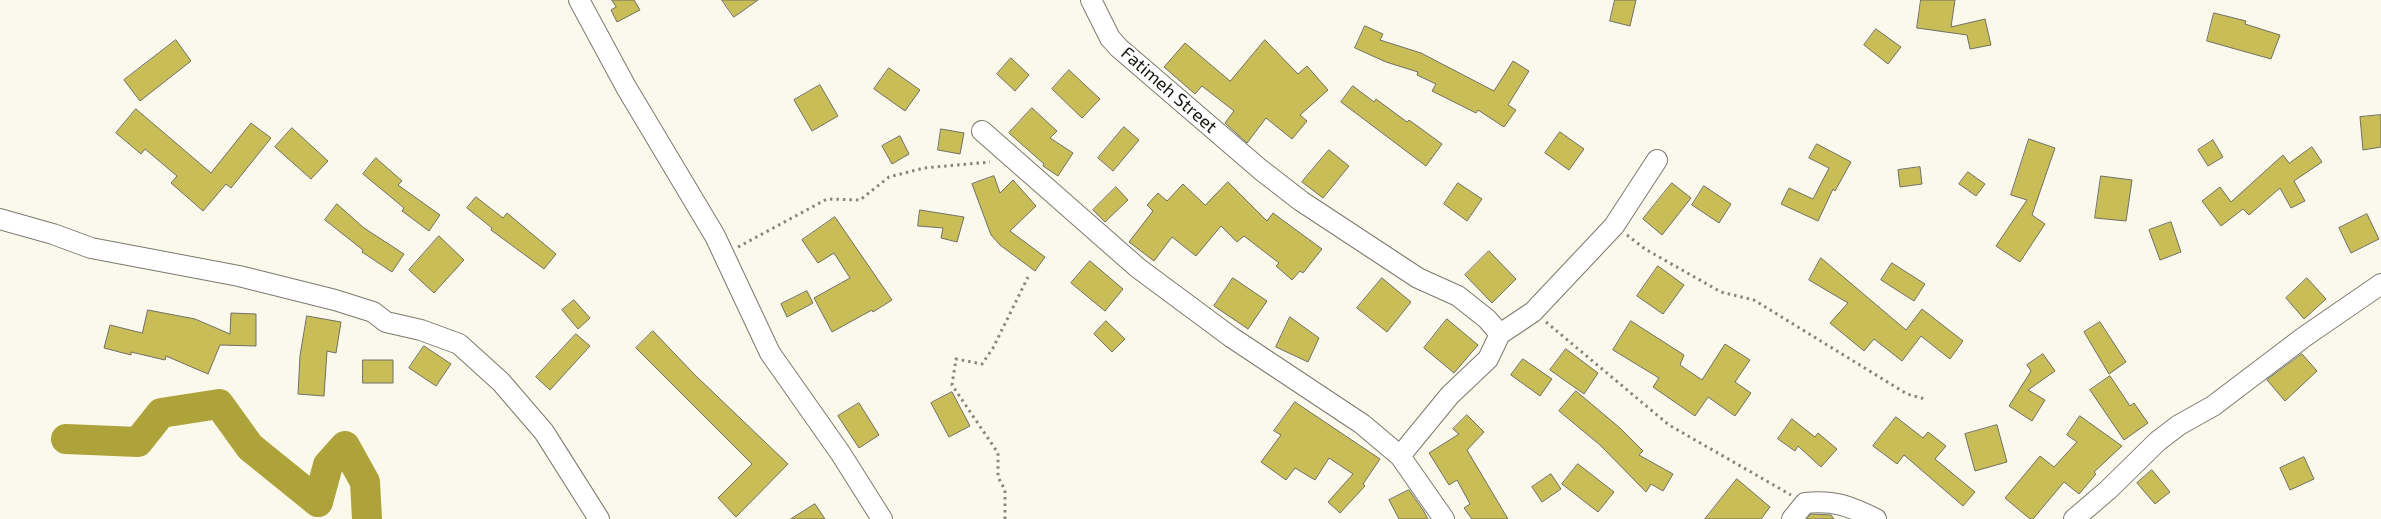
<!DOCTYPE html>
<html>
<head>
<meta charset="utf-8">
<style>
	body { margin:0 }
	canvas { display:block; background:#faf9ec }
</style>
</head>
<body>
<canvas width="2381" height="519"></canvas>
<script>
const g = document.querySelector('canvas').getContext('2d');
g.lineJoin = 'round';
function stroke(path, color, width, dash) { g.strokeStyle = color; g.lineWidth = width; g.lineCap = dash ? 'butt' : 'round'; g.setLineDash(dash || []); g.stroke(path); }
function fill(path, color) { g.fillStyle = color; g.fill(path, 'evenodd'); }
function write(font, color, halo, rows, align = 'center') {
  g.font = font + ' "Exo 2",sans-serif'; g.lineWidth = 5; g.setLineDash([]); g.textBaseline = 'middle'; g.strokeStyle = halo; g.fillStyle = color; for (const [text, x, y, turn = 0] of rows) {
    g.save(); g.translate(x, y); g.rotate((+turn || 0) * Math.PI / 180); g.textAlign = isNaN(turn) ? turn : align; if (halo) g.strokeText(text, 0, 0); g.fillText(text, 0, 0); g.restore();
  }
}
stroke(new Path2D(`
	M66 439 138 442 161 413 219 404 250 447 318 502 328 465 345 446 365 482 367 519`), '#aea23a', 30);
const building = new Path2D(`
	M612 0H634L640 10 617 22 611 10 616 7Z
	M722 0H758L734 17Z
	M1615 0H1636L1630 26 1610 21Z
	M1921 0H1955L1951 27 1985 19 1991 45 1970 49 1967 35 1917 28Z
	M2214 13 2246 21 2245 24 2280 35 2271 59 2207 41Z
	M1365 26 1383 34 1380 40 1421 53 1494 91 1513 61 1529 71 1508 105 1516 110 1504 127 1478 110 1476 113 1432 91 1436 84 1417 75 1418 72 1386 62 1355 48Z
	M1876 29 1901 47 1888 64 1864 45Z
	M176 40 191 61 140 101 124 80Z
	M1265 40 1298 74 1307 66 1328 90 1300 115 1307 121 1292 139 1266 118 1247 143 1225 123 1234 111 1202 86 1195 94 1164 67 1185 43 1230 81Z
	M1011 58 1029 75 1015 91 997 74Z
	M889 68 920 90 905 111 874 89Z
	M1069 70 1100 99 1082 118 1052 89Z
	M820 85 838 116 812 131 794 100Z
	M1353 86 1374 102 1376 99 1407 122 1409 120 1442 144 1426 166 1341 102Z
	M1032 108 1057 131 1050 138 1073 153 1058 176 1043 166 1044 164 1009 133Z
	M136 109 211 173 251 123 271 138 231 188 226 184 203 211 171 183 177 176 145 149 141 154 116 133Z
	M2381 115V147L2363 150 2360 117Z
	M1124 127 1139 140 1113 171 1098 158Z
	M292 128 328 161 311 179 275 147Z
	M941 129 964 133 960 154 938 150Z
	M1560 132 1584 149 1569 170 1545 153Z
	M900 136 909 154 892 164 882 146Z
	M2029 139 2055 148 2032 215 2045 224 2020 262 1996 246 2027 200 2011 195Z
	M2213 140 2223 157 2208 166 2198 150Z
	M1817 144 1851 162 1835 191 1833 189 1818 221 1781 204 1789 188 1813 199 1829 168 1809 158Z
	M2312 147 2322 162 2294 181 2305 201 2291 208 2280 188 2249 215 2243 209 2221 226 2202 201 2220 187 2231 202 2283 155 2289 163Z
	M1329 150 1349 166 1323 198 1302 182Z
	M376 158 402 181 398 185 440 215 429 231 402 211 404 208 363 174Z
	M1920 167 1922 184 1900 187 1898 170Z
	M1968 172 1985 184 1976 196 1959 184Z
	M994 176 1000 193 1013 180 1036 206 1010 231 1045 257 1035 271 1000 245 991 235 972 184Z
	M2101 176 2132 180 2126 221 2095 218Z
	M1228 182 1267 221 1273 213 1322 249 1303 273 1300 271 1292 280 1276 266 1279 263 1244 236 1237 242 1221 226 1196 256 1172 237 1154 261 1129 242 1153 211 1147 205 1158 193 1167 201 1183 184 1205 205Z
	M1458 183 1482 199 1467 221 1444 204Z
	M1672 183 1691 198 1662 235 1643 219Z
	M1704 186 1731 204 1719 223 1692 205Z
	M1116 187 1128 200 1105 222 1093 210Z
	M476 197 503 218 507 213 556 254 544 269 491 230 492 228 467 208Z
	M337 204 364 228 404 254 392 272 362 252 363 250 325 220Z
	M920 210 964 217 957 242 941 238 943 228 918 226Z
	M2367 214 2379 239 2351 253 2339 228Z
	M835 217 892 300 873 312 872 310 832 332 814 298 850 278 834 253 818 263 802 240Z
	M2171 222 2181 252 2160 260 2149 230Z
	M439 236 464 260 434 293 409 270Z
	M1489 251 1516 279 1492 303 1465 275Z
	M1821 258 1906 330 1922 309 1963 341 1950 359 1921 336 1902 361 1874 339 1864 351 1830 323 1848 303 1809 280Z
	M1090 261 1123 289 1105 311 1071 283Z
	M1892 263 1925 284 1914 301 1881 280Z
	M1658 266 1684 285 1663 314 1637 296Z
	M1233 278 1267 301 1248 329 1214 306Z
	M1382 278 1411 302 1387 332 1357 308Z
	M2307 278 2326 299 2304 319 2286 298Z
	M807 291 813 303 787 317 781 304Z
	M574 300 590 318 578 329 562 310Z
	M148 310 195 319 230 334 231 313 256 314V346L220 345 208 374 166 356 165 360 131 352V355L104 348 110 325 142 333Z
	M307 316 341 322 336 353 327 351 324 396 298 394 300 356Z
	M1290 317 1319 338 1308 362 1276 347Z
	M1447 319 1478 345 1454 373 1424 348Z
	M1106 321 1125 339 1112 352 1094 334Z
	M1631 321 1684 355 1680 365 1702 380 1725 344 1750 360 1735 382 1751 393 1735 416 1708 397 1695 416 1653 387 1659 378 1613 350Z
	M2100 322 2126 362 2109 374 2084 332Z
	M653 331 694 374 788 464 736 517 718 498 752 464 636 348Z
	M576 334 590 346 550 390 536 377Z
	M424 346 451 364 436 386 409 368Z
	M1566 349 1598 373 1584 394 1550 370Z
	M2043 354 2055 371 2028 390 2045 400 2032 421 2009 406 2031 371 2027 365Z
	M2302 354 2317 371 2285 401 2267 380Z
	M1523 359 1552 379 1540 396 1511 375Z
	M363 360H393V383H363Z
	M2110 376 2130 406 2134 403 2148 423 2124 440 2090 390Z
	M1576 391 1620 428 1643 451 1639 455 1673 474 1663 491 1651 484 1646 492 1600 445 1559 411Z
	M952 392 970 426 949 437 931 403Z
	M1295 402 1380 459 1363 484 1365 486 1340 513 1328 502 1353 474 1329 458 1315 480 1295 468 1286 480 1261 462 1281 435 1274 431Z
	M859 403 879 435 859 448 838 416Z
	M1467 415 1484 432 1467 450 1508 519H1472L1464 508 1470 504 1457 480 1449 485 1429 453 1459 434 1453 429Z
	M2080 416 2122 446 2094 472 2096 474 2079 494 2064 482 2033 519H2030L2005 498 2040 456 2054 467 2077 442 2067 435Z
	M1896 417 1923 438 1928 432 1946 446 1935 459 1975 492 1963 506 1904 455 1897 464 1873 446Z
	M1792 419 1815 437 1818 433 1837 449 1821 467 1798 446 1795 451 1778 439Z
	M1997 425 2007 462 1975 471 1965 434Z
	M2304 457 2314 479 2290 490 2280 468Z
	M1578 464 1614 492 1598 512 1562 484Z
	M2152 470 2170 492 2155 504 2137 483Z
	M1551 474 1561 489 1542 502 1532 487Z
	M1737 479 1770 507 1761 519H1705Z
	M1409 490 1423 510 1428 519H1399L1389 500Z
	M815 504 825 519H791Z
	M1811 514 1831 515 1834 519H1807Z`);
fill(building, '#c9bd58');
stroke(building, '#717064', 1);
const minor = new Path2D(`
	M579 0 626 87 715 236 770 353 841 454 882 519
	M1091 0 1110 38 1119 48 1261 170 1301 201 1418 278 1458 296 1487 319 1500 334
	M982 131 1138 268 1231 337 1362 424 1400 456 1444 519
	M0 219 53 234 91 248 239 276 335 300 373 312 386 322 421 330 459 344 501 382 544 432 599 519
	M1400 456 1450 395 1488 359 1500 334 1533 312 1614 226 1657 160
	M1792 519 1805 503C1835 500 1849 506 1876 519
	M2074 519 2108 490 2158 441 2179 425 2213 406 2304 337 2381 284`);
stroke(minor, '#7b7a6e', 22);
stroke(new Path2D(`
	M1627 235 1645 249 1721 292 1754 300 1907 394 1925 399
	M738 247 827 199 860 200 889 177 924 168 990 162
	M1546 322 1669 425 1791 495
	M1005 519V490L998 477V453L952 385 956 359 982 364 993 348 1028 277`), '#87877e', 3, [2.5, 4]);
stroke(minor, '#fff', 20);
write('18px', '#171712', '#fff', [
	["Fatimeh Street",1169,90,41]
]);
</script>
</body>
</html>
